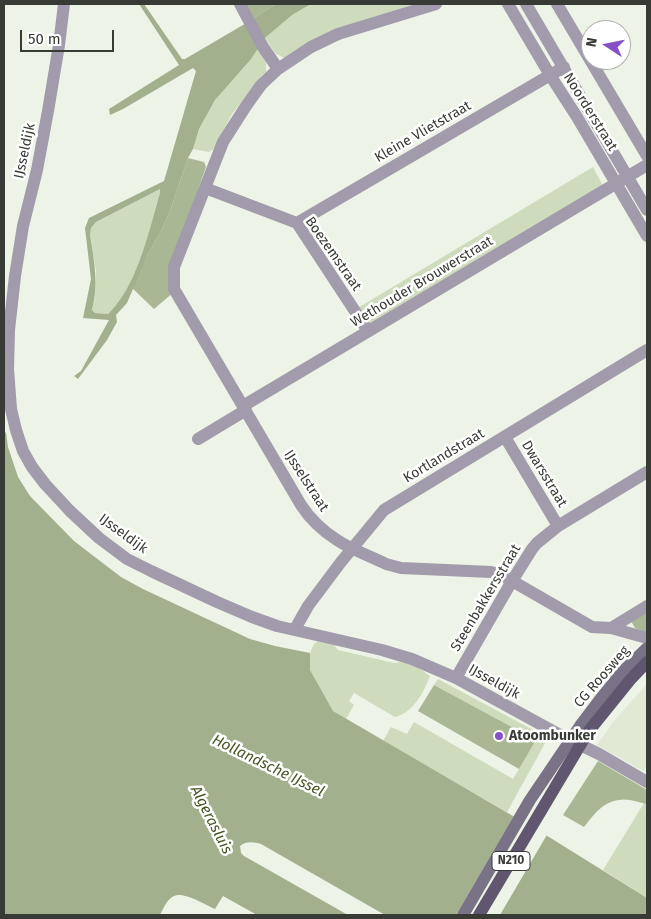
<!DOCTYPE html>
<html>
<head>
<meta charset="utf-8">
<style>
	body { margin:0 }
	#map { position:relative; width:651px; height:919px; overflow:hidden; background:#edf3e6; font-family:"Fira Sans",sans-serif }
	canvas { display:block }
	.frame { position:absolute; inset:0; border:5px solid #383a35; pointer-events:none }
	.north { position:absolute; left:581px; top:20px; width:50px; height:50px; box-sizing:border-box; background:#fff; border:1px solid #afb0ae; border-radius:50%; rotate:281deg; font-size:14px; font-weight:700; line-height:20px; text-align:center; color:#383a35 }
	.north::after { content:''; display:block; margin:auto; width:18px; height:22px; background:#8650c8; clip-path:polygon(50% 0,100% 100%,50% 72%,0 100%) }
	.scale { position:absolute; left:20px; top:30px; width:94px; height:22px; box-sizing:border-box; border:2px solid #383a35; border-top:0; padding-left:6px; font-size:15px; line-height:18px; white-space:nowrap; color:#383a35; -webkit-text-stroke:4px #fff; paint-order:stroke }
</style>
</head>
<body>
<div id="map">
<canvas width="651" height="919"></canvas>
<div class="frame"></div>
<div class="north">N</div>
<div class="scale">50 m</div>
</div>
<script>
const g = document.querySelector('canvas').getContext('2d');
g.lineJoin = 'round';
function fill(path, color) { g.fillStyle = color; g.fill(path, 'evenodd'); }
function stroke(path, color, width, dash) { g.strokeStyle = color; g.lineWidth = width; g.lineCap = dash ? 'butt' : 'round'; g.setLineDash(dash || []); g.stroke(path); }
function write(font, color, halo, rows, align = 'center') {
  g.font = font + ' "Fira Sans",sans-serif'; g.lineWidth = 5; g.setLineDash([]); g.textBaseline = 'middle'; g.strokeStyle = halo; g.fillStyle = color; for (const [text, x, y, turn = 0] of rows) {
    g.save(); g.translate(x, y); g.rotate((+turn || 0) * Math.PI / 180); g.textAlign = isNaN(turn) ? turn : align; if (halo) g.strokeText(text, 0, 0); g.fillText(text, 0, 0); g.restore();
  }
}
fill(new Path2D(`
	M647 684V767L643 771 597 745 613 722Z`), '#e1e9d5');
fill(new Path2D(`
	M311 4H415L357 23 284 58 275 53 265 38 292 15Z
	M258 48 266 63V72L262 75 232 114 214 149 209 152 193 149 199 129 215 100Z
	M593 167 602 184 600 188 369 327 356 309Z
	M160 189 161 193C149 231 137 286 108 314L95 313 92 310 95 298 96 271 90 235 91 228 96 222Z
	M318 641 334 645 338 650 394 663C401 661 413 664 420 669 424 671 426 674 430 676 424 692 413 713 395 717L354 693 349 701 354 705 346 719 333 711 330 707 310 670V653L314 644Z
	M438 679 548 738 507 812 383 741 391 727 407 734 414 722 513 779 536 740 434 685Z
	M644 803 647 804V898L603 870Z`), '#cfdbbd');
fill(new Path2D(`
	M246 4H276L254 18Z
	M188 158 204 162 206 167 202 178 181 243 174 292 154 309 132 288 148 254 162 229 170 211Z
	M647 608V633L635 628 631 621Z
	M434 685 536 740 519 769 418 711Z
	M598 761 647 790V804C638 802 627 798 619 800 602 802 593 816 584 827L563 815Z`), '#a9b794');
fill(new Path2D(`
	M139 4H144L182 59H185L243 25 276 4H311L292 15 265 38 251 59 215 100 199 129 193 149 188 158 170 211 162 229 148 254 127 303 116 315 117 322 107 340 78 379 74 376 81 371 109 320 83 318 91 279 85 228 89 218 164 181 196 71 193 68 123 109 110 115 109 109 179 65ZM160 189V193C149 231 137 286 108 314L95 313 92 310C99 284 94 261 90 235L91 228 96 222Z
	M6 432 8 447 18 477 30 496 74 541 121 577 143 589 250 639 275 646 310 653V670L333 711 549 837 647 898V915H385L261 844C254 842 246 841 240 846L241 853 244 856 348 915H257L223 896 215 909C206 905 183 891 174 896 167 899 163 909 160 915H4V434Z`), '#a2b08d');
fill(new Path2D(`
	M515 814 548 833 500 915H456Z`), '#edf3e6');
stroke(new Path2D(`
	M64 4 59 45 48 111 37 170 23 226 15 276 9 330 8 369 11 409 16 430 23 451 32 467 45 484 70 511 99 538 127 559 151 571 217 602 252 617 277 626 382 650 412 659 456 678 562 736 599 754 647 782
	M240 4 263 47 278 69
	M436 4 338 34 311 47 278 69 261 85 246 106 223 142 174 267V289L301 505C310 519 323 531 337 540 352 550 370 556 386 564L401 568 491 572 500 574 592 627 611 628 647 638
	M508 4 550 75 577 117 647 236
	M526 4 647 210
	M557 4 647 156
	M205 188 297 223 368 331
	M297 223 564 67
	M243 406 647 165
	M505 437 558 526
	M198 439 246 410
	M611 628 647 606
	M295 629 308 606 341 562 384 510 647 350
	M456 678 512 581 532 549 537 543 558 526 647 472`), '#a19bab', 12);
stroke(new Path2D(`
	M463 915 530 800 580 726 602 697 623 671 647 648`), '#7a7388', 12);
stroke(new Path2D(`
	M479 915 588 732 630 680 647 662`), '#605670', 12);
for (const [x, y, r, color] of [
	[499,736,5,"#8650c8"]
]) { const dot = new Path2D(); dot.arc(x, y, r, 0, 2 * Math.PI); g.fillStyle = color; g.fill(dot); stroke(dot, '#fff', 2); }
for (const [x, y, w] of [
	[511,861,38]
]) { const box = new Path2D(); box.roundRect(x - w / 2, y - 9.5, w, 19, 4); g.fillStyle = '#fff'; g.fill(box); stroke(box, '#383a35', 1); }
write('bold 12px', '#383a35', null, [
	["N210",511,861]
]);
write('14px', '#383a35', '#fff', [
	["Noorderstraat",590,112,58],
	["Kleine Vlietstraat",423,132,-30],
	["IJsseldijk",25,151,-78],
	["Boezemstraat",333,254,55],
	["Wethouder Brouwerstraat",422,282,-31],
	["Kortlandstraat",444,456,-31],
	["Dwarsstraat",544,474,59],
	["IJsselstraat",306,481,57],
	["IJsseldijk",123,534,36],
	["Steenbakkersstraat",486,598,-59],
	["CG Roosweg",602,677,-49],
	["IJsseldijk",494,682,29]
]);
write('bold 14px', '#383a35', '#fff', [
	["Atoombunker",509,736]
], 'left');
write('italic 15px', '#455722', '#fff', [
	["Hollandsche IJssel",268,766,26],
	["Algerasluis",211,820,63]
]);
</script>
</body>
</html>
